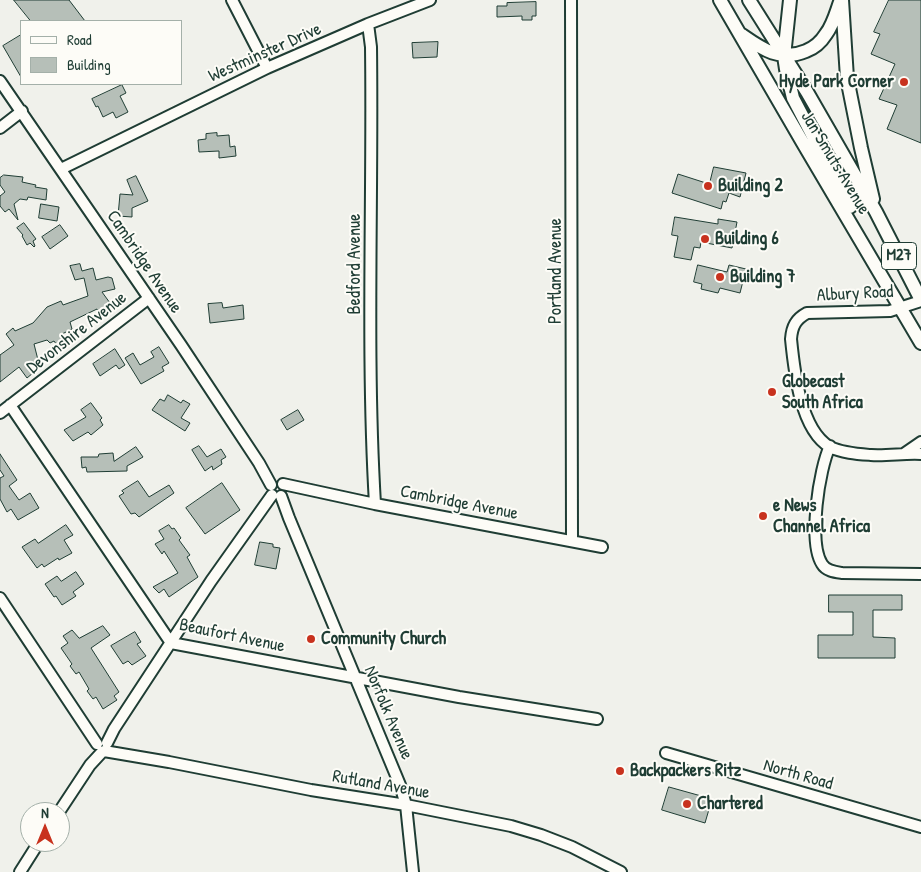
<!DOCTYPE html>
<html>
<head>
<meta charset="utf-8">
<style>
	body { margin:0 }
	#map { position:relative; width:921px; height:872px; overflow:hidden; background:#f0f1eb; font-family:"Patrick Hand",sans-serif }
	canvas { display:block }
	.legend { position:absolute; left:20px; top:20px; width:162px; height:65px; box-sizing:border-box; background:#fdfcf7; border:1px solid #a4b0a9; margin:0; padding:6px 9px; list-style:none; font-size:15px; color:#1f3d34 }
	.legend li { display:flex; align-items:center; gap:10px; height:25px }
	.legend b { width:25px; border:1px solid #a4b0a9 }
	.north { position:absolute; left:20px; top:802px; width:50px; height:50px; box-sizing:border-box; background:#fdfcf7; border:1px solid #a4b0a9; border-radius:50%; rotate:0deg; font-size:14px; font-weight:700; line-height:20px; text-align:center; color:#1f3d34 }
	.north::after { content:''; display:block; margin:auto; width:18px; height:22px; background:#c8321e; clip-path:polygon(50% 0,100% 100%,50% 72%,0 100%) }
</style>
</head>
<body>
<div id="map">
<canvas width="921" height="872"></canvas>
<ul class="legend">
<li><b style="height:6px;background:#fdfcf7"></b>Road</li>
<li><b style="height:14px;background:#b6bfb8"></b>Building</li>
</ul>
<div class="north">N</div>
</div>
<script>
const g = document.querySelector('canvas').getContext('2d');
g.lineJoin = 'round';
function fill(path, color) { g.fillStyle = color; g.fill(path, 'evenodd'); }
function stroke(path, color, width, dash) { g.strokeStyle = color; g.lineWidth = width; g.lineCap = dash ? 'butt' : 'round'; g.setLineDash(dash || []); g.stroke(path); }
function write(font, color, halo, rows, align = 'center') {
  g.font = font + ' "Patrick Hand",sans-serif'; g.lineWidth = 4; g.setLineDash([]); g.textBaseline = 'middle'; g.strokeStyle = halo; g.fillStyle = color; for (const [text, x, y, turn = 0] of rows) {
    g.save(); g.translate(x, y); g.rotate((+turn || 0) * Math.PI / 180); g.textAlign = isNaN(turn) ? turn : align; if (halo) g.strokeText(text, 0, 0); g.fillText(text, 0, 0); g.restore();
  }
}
const building = new Path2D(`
	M14 0H69L85 21H31Z
	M889 0H921V143L887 129 897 105 879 99 895 64 871 54 880 34 874 32Z
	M536 2V16H532V20H522V16L497 17V6H507V3Z
	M21 35V77L3 46Z
	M438 42 437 57 413 58 412 43Z
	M122 85 126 93 120 96 128 112 116 118 113 112 103 117 98 106 96 107 92 99Z
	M217 133V136L229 135 230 147 235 146 236 156 219 158V151L199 152 198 140 206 139V134Z
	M714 167 746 173 740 197 729 193 726 202 723 201 721 209 672 193 678 174 709 184Z
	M4 175 23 177 22 182 36 185 35 187 47 189 46 200 28 197 27 200 20 199 14 204 18 220 9 209 5 212 0 206V196L5 192 0 185V178Z
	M136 176 148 201 132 208V217L118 216 120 194 133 195 127 180Z
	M41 204 59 207 57 221 39 218Z
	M675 217 718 224V219L737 222 732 248 701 242 700 248 694 247 691 260 674 257 678 236 672 235Z
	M24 223 36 239 33 241 35 246 34 247 30 243 27 245 22 236 23 235 17 228Z
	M60 225 68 236 50 249 42 237Z
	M80 264 82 271 93 268 96 280 108 277 112 278 115 289 102 292 110 303 98 312 97 309 70 322 72 329 60 335 66 343 59 348 54 341 50 343 47 340 34 344 38 360 28 365 33 373 27 378 19 367 0 382V355L14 345 6 334 13 328 15 331 33 323 47 307 61 301 63 305 88 296 84 278 75 280 70 266Z
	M698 265 727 272 729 265 746 269 740 293 720 288 718 293 701 289 702 284 694 282Z
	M222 303 223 308 243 305 244 319 210 323 208 304Z
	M159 347 169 363 162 367 164 371 141 384 125 358 133 353 140 365 154 357 151 352Z
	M115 349 125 365 119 369 116 365 100 376 93 364Z
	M168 395 181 403 183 400 190 404 181 418 190 423 185 431 152 410 160 399 164 401Z
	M91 403 102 418 100 420 103 425 91 435 88 432 73 441 64 430 86 417 81 410Z
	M298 410 304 420 287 430 281 420Z
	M199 446 207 457 221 449 226 457 221 460 222 464 213 470 212 466 205 471 192 450Z
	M136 447 143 457 127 466V471L87 472 86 467 82 468 81 457H98L99 454 113 453 114 461Z
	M0 454 17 480 9 486 19 500 30 493 39 508 18 520 11 509 7 512 0 499V478L4 476 0 470Z
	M138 481 149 497 169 485 174 493 139 517 135 513 131 514 119 496 124 493 122 491Z
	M222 483 240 510 205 534 186 508Z
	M66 525 73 535 64 540 72 553 59 560 58 558 44 567 42 564 37 568 22 547 35 539 38 543Z
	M169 525 172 529 174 528 181 538 179 540 190 555 187 557 198 577 169 597 164 589 159 593 153 587 178 573 164 551 162 554 155 544 164 539 159 531Z
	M260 542 273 544V547L280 548 276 569 255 565Z
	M76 572 84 584 73 592 76 596 62 605 56 596 54 597 45 584 57 576 61 581Z
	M829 595H902V610H873V637L895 638V658H818V635H853V612H829Z
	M103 626 110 635 91 648 119 692 114 696 117 700 103 709 96 697 93 699 87 691 89 689 79 672 76 674 70 666 72 664 61 648 68 643 63 636 72 630 79 638Z
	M135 632 141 642 137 644 146 656 132 665 128 661 123 664 111 646Z
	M669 787 712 799 705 823 662 810Z`);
fill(building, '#b6bfb8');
stroke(building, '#1f3d34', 1);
const minor = new Path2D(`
	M232 0 267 68
	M571 0 572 541
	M368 24 371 47C373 199 366 352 375 504
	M0 81 181 345 259 463 271 485
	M0 128 22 111
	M61 169 267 68 368 24 430 0
	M921 301 890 311 807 313C796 319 792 326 791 339 794 369 800 430 830 447 842 453 858 454 871 455 888 456 905 453 921 454
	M10 405 171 643 459 697 597 719
	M0 413 149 298
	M830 446C819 469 808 542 822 564 826 571 835 572 842 573L921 574
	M905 453 921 442
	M283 484 375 504 602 547
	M281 496 289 518 400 785 406 805 413 872
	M0 598 97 744
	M107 743 114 729 211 581 272 495
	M104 751 169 762 311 790 406 805 511 826 541 835 572 847 621 872
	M666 753 921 827
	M59 812 90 765 102 752
	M20 872 39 842`);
const major = new Path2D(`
	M720 0 803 143 921 343
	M749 0 807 92 876 212 921 300
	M790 0 784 56 786 69 793 98 850 207
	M842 0 847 78 861 148 873 199
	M742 35C762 49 780 62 806 51 814 48 821 42 826 34 833 25 836 13 840 2`);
stroke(minor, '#1f3d34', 14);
stroke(major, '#1f3d34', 16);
stroke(minor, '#fdfcf7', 10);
stroke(major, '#fdfcf7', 12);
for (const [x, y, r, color] of [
	[904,82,5,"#c8321e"],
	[708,186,5,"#c8321e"],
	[705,239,5,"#c8321e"],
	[720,277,5,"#c8321e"],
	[772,392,5,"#c8321e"],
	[763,516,5,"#c8321e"],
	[311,639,5,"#c8321e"],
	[620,771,5,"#c8321e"],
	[687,804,5,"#c8321e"]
]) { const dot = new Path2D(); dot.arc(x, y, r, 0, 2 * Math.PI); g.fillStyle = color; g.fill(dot); stroke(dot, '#fdfcf7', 2); }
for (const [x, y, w] of [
	[899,256,35]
]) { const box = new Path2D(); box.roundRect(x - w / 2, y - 13.5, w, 27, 4); g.fillStyle = '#fdfcf7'; g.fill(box); stroke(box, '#1f3d34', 1); }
write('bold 16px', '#1f3d34', null, [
	["M27",899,256]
]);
write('18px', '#1f3d34', '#fdfcf7', [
	["Westminster Drive",265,53,-24],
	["Jan Smuts Avenue",835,163,59],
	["Cambridge Avenue",144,262,56],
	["Bedford Avenue",355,264,-90],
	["Portland Avenue",556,271,-90],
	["Albury Road",855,294,-3],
	["Devonshire Avenue",77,333,-38],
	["Cambridge Avenue",459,503,11],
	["Beaufort Avenue",232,636,12],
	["Norfolk Avenue",388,713,67],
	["North Road",798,775,16],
	["Rutland Avenue",381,785,10]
]);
write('bold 18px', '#1f3d34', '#fdfcf7', [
	["Hyde Park Corner",894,82,"right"],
	["Building 2",718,186],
	["Building 6",715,239],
	["Building 7",730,277],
	["Globecast",782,382],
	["South Africa",782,403],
	["e News",773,506],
	["Channel Africa",773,527],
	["Community Church",321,639],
	["Backpackers Ritz",630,771],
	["Chartered",697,804]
], 'left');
</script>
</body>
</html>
